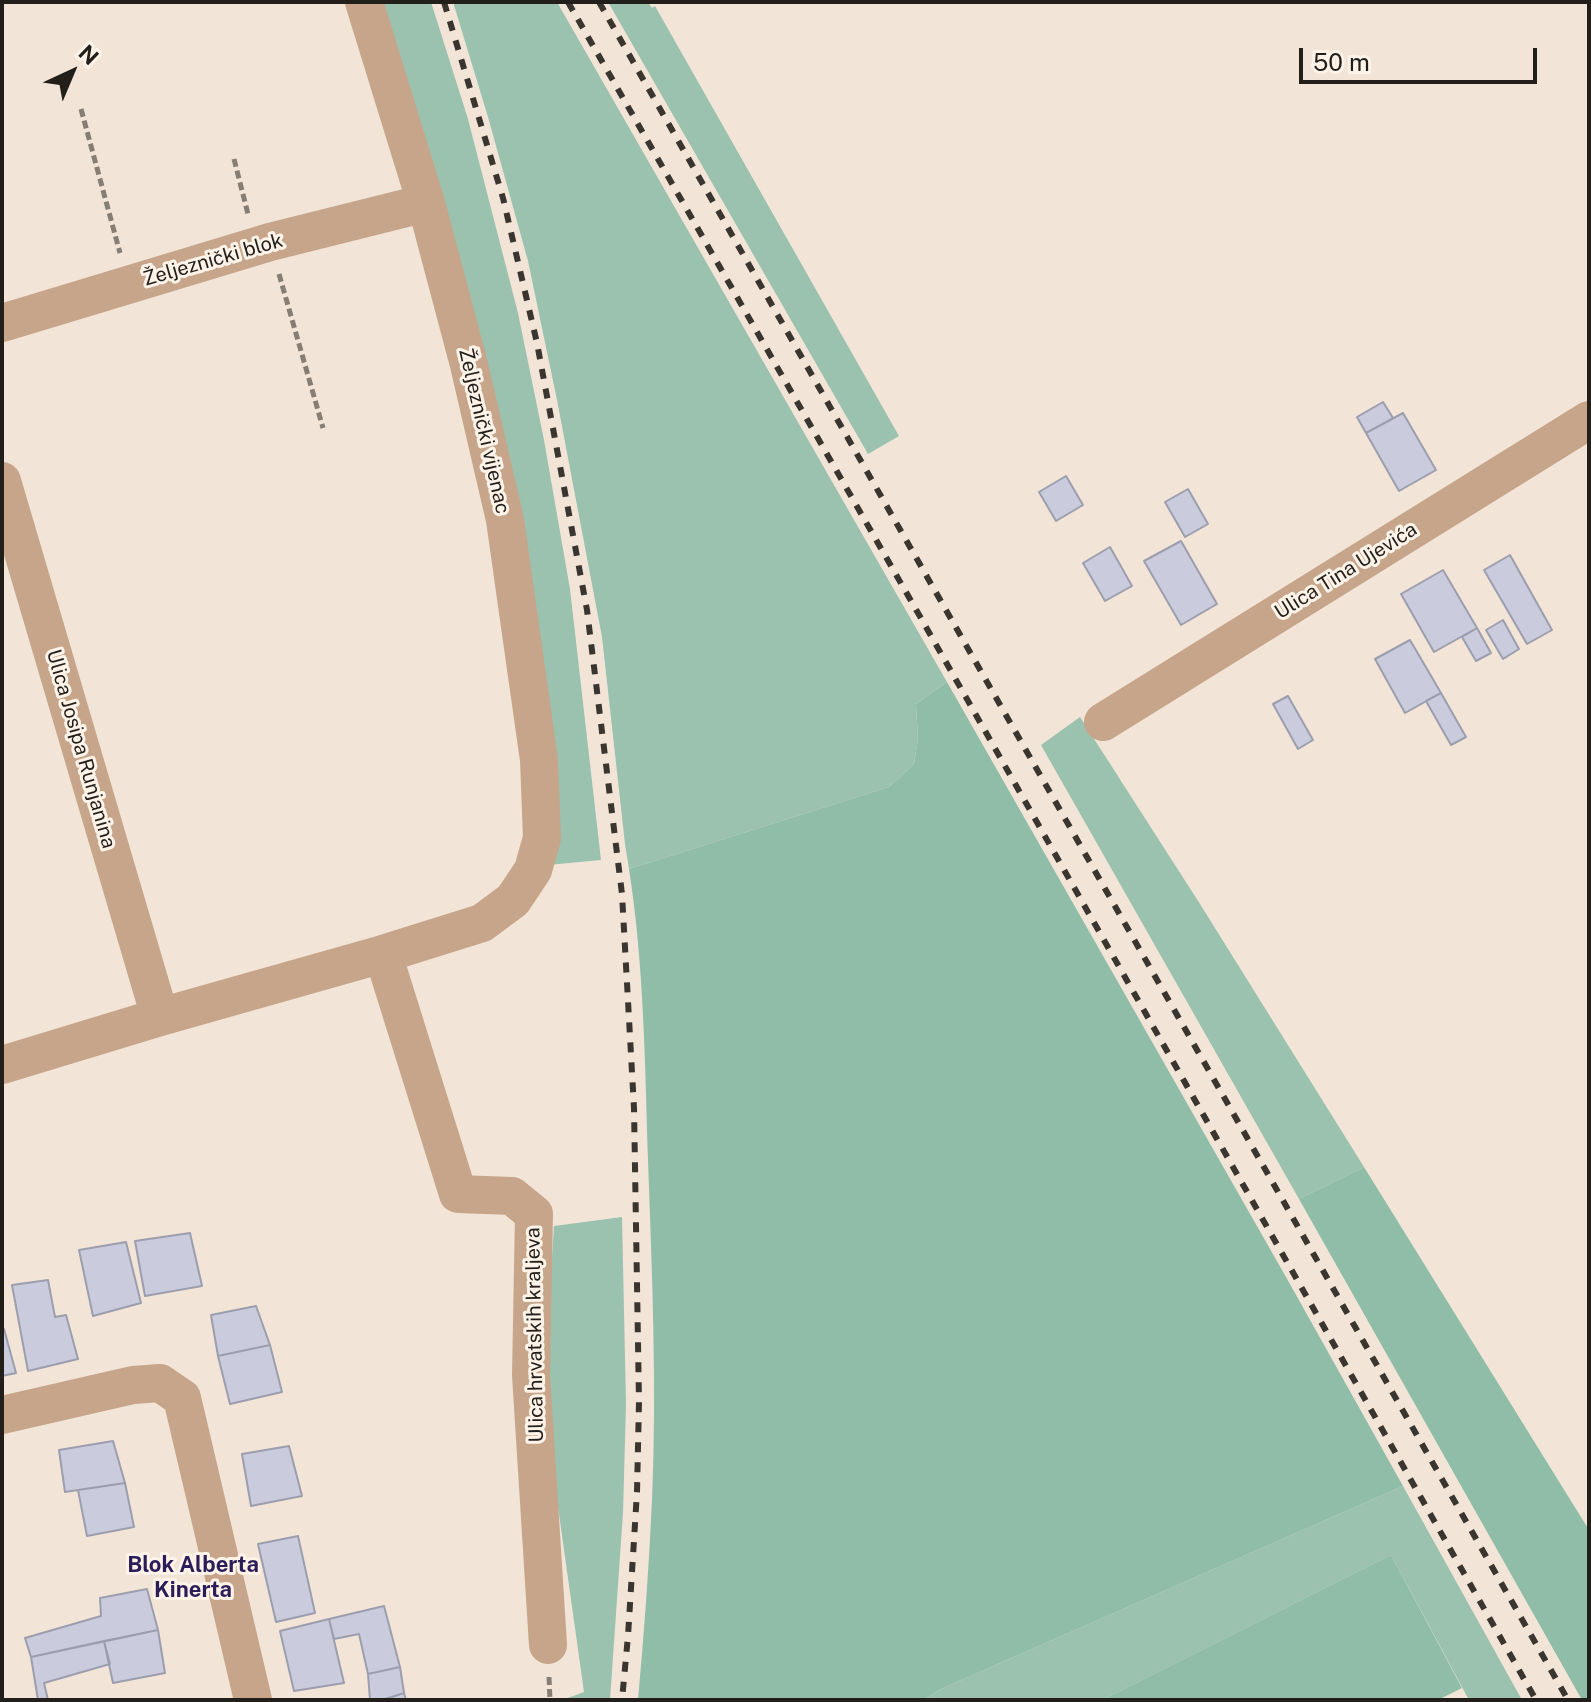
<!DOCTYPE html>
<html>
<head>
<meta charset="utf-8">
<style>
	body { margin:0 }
	#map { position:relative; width:1591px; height:1702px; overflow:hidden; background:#f2e5d7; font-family:"Public Sans",sans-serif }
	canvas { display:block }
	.frame { position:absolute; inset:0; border:4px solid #221e19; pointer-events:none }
	.north { position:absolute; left:32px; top:32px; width:80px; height:80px; -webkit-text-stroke:6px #fef3e8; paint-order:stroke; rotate:44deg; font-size:22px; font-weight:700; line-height:32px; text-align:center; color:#221e19 }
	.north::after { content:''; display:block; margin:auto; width:28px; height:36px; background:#221e19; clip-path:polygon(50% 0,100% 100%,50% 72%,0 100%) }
	.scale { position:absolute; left:1299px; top:48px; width:238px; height:36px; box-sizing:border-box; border:4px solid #221e19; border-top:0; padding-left:10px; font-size:24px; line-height:28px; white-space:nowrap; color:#221e19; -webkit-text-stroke:6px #fef3e8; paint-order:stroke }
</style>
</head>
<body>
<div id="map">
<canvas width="1591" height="1702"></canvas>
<div class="frame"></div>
<div class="north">N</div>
<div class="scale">50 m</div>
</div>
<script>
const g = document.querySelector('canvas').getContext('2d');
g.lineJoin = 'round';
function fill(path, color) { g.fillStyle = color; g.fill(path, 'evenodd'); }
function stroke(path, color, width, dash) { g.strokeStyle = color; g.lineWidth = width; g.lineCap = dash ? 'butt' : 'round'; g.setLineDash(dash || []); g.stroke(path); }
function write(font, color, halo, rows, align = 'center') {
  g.font = font + ' "Public Sans",sans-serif'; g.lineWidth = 6; g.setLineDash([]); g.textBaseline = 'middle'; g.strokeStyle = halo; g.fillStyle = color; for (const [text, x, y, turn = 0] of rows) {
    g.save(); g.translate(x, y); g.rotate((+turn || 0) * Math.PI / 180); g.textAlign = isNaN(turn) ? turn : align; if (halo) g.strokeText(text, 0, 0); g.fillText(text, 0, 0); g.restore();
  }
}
fill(new Path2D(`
	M380 2H431L468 119 518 313 544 440 570 589 601 860 548 865 532 622Z
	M453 2H557L947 682 916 704 918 739 914 764 889 787 629 869 625 844 602 637 557 400 528 261 488 117Z
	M608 2H648L652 8 655 6 899 436 868 454Z
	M1080 717 1200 904 1364 1167 1299 1199 1041 745Z
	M622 1217 626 1404 623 1513 610 1700H562L584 1692 547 1429 545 1370 554 1226Z
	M1403 1486 1522 1700H1469L1391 1555 1102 1700H923L941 1689Z`), '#9bc2af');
fill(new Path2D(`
	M947 682 1286 1277 1403 1486 941 1689 923 1700H638C644 1634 649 1567 652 1500 657 1387 652 1273 648 1160 645 1063 644 965 629 869L889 787 914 764 918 739 916 704Z
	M1364 1167 1589 1530V1700H1582L1299 1199Z
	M1391 1555 1462 1688 1438 1700H1102Z`), '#8fbda7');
const building = new Path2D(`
	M1383 402 1393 418 1366 433 1357 417Z
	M1403 413 1436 470 1399 491 1366 433Z
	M1066 476 1083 505 1056 521 1039 492Z
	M1188 489 1208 524 1185 537 1165 502Z
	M1181 541 1217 604 1181 625 1144 561Z
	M1110 547 1132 586 1105 601 1083 563Z
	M1510 555 1552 630 1527 644 1484 570Z
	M1443 570 1477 628 1434 652 1401 594Z
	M1503 620 1519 649 1503 659 1486 630Z
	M1477 628 1491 653 1476 661 1462 637Z
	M1410 640 1441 693 1405 713 1375 659Z
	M1441 693 1466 737 1451 745 1426 701Z
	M1288 696 1313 740 1298 749 1273 704Z
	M190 1233 202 1286 145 1296 135 1241Z
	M126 1242 141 1303 93 1316 79 1250Z
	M48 1280 55 1317 66 1315 78 1359 28 1371 12 1285Z
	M256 1306 270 1345 218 1356 211 1315Z
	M2 1329H4L16 1373 2 1376Z
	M270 1345 282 1392 230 1404 218 1356Z
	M113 1441 125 1483 65 1492 59 1450Z
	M289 1446 302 1496 251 1506 242 1454Z
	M125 1483 134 1527 87 1536 78 1490Z
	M298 1536 315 1613 276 1622 258 1544Z
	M147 1589 158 1630 31 1657 25 1638 101 1616 100 1598Z
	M384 1606 400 1667 368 1674 359 1634 334 1639 329 1619Z
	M329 1619 344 1683 294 1691 280 1631Z
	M158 1630 165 1673 113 1683 104 1641Z
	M104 1641 110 1664 44 1683 48 1700H38L31 1657Z
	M400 1667 404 1693 382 1700H370L368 1674Z
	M404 1693 406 1700H382Z`);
fill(building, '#caccdd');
stroke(building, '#9c9eae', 2);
stroke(new Path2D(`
	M81 109 120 253
	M234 159 248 214
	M279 274 323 428
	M549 1677 550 1700`), '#867e75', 5, [8, 4]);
stroke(new Path2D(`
	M2 323 270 242 426 203
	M2 481 160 1017
	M1103 722 1589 420
	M383 954 458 1194 512 1196 534 1214 531 1375 548 1645
	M2 1065 160 1017 383 954 482 923 513 900 533 870 542 838 539 760 505 520 469 365 426 203 364 2
	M2 1415 133 1385 160 1383 182 1398 253 1700`), '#c6a58b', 38);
stroke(new Path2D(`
	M444 2 503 198 537 343 587 610 622 894 634 1108 639 1402 637 1492 628 1636 622 1700
	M568 2 918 613 1536 1700
	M599 2 1568 1700`), '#3b352f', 6, [10, 10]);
write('20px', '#221e19', '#fef3e8', [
	["Željeznički blok",213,260,-16],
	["Željeznički vijenac",484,431,77],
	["Ulica Tina Ujevića",1346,571,-32],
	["Ulica Josipa Runjanina",81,749,74],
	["Ulica hrvatskih kraljeva",535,1335,-91]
]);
write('bold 22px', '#2b1d57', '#fef3e8', [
	["Blok Alberta",193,1565],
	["Kinerta",193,1590]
]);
</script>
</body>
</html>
